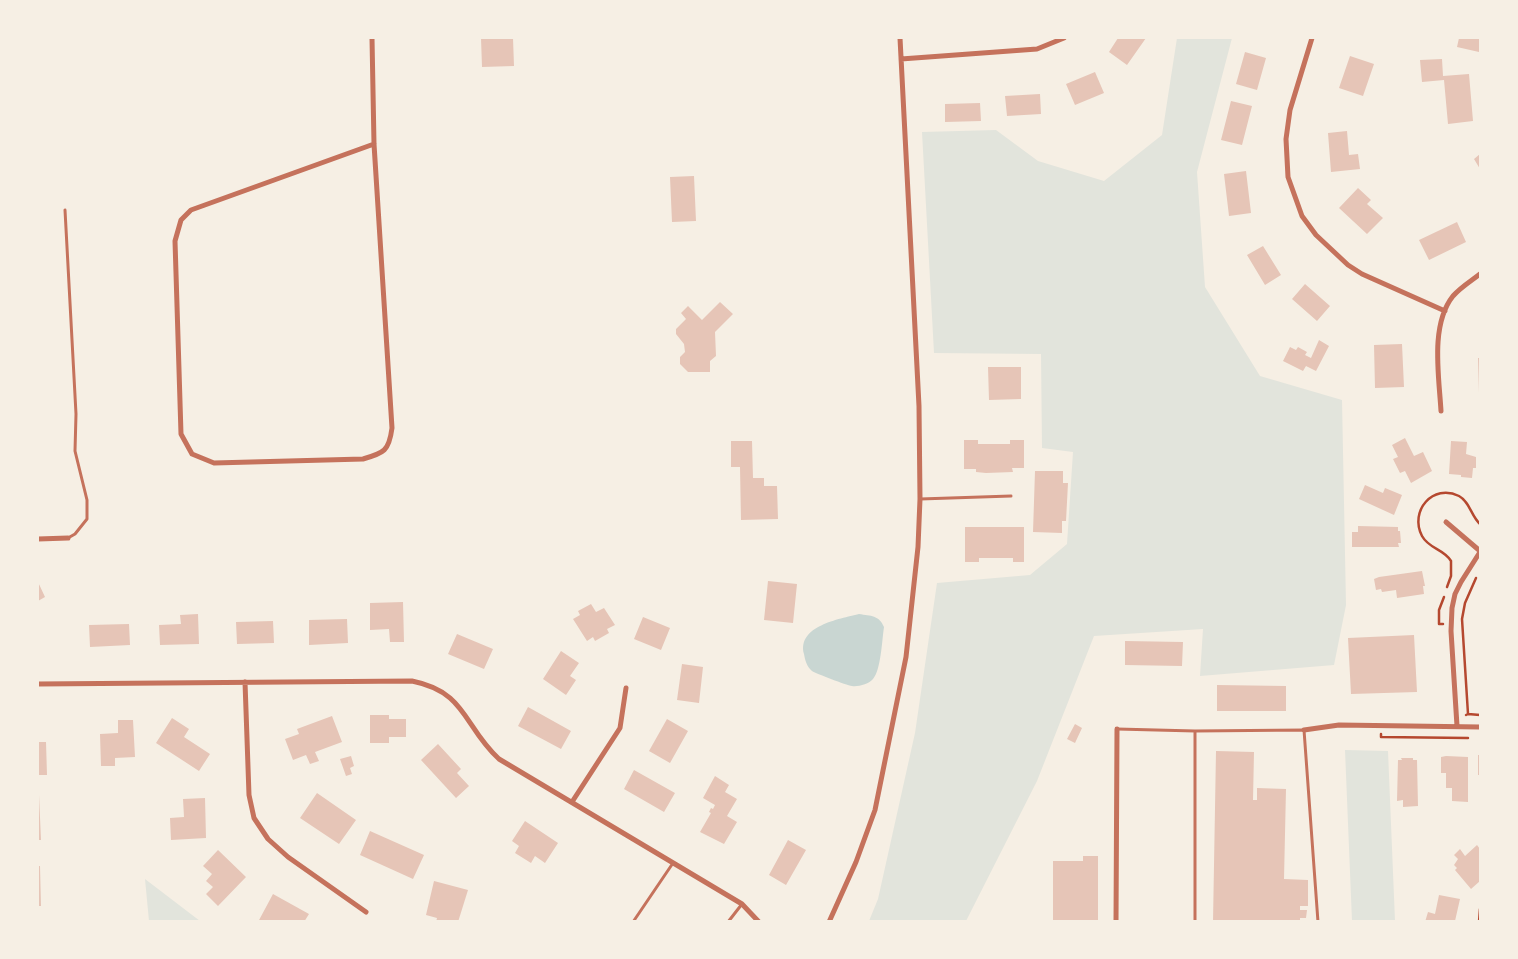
<!DOCTYPE html>
<html>
<head>
<meta charset="utf-8">
<style>
	body { margin:0 }
	#map { position:relative; width:1518px; height:959px; overflow:hidden; background:#f6efe4; font-family:"Sofia Sans Condensed",sans-serif }
	canvas { display:block }
	.frame { position:absolute; inset:0; border:39px solid #f6efe4; pointer-events:none }
</style>
</head>
<body>
<div id="map">
<canvas width="1518" height="959"></canvas>
<div class="frame"></div>
</div>
<script>
const g = document.querySelector('canvas').getContext('2d');
g.lineJoin = 'round';
function fill(path, color) { g.fillStyle = color; g.fill(path, 'evenodd'); }
function stroke(path, color, width, dash) { g.strokeStyle = color; g.lineWidth = width; g.lineCap = dash ? 'butt' : 'round'; g.setLineDash(dash || []); g.stroke(path); }
fill(new Path2D(`
	M1177 38H1232L1197 172 1205 287 1260 376 1342 400 1346 605 1334 665 1200 676 1203 629 1094 636 1037 781 966 921H869L878 899 915 733 937 583 1030 575 1067 544 1073 452 1042 448 1041 354 934 353 922 132 996 130 1038 161 1104 181 1162 135Z
	M1345 750 1388 751 1395 921H1352Z
	M145 879 200 921H149Z`), '#e2e4dc');
fill(new Path2D(`
	M859 614C871 616 879 615 884 627 882 640 881 670 873 679 869 684 858 687 852 686 846 685 817 674 812 671 807 667 805 660 804 654 797 626 839 619 859 614Z`), '#c9d6d2');
fill(new Path2D(`
	M481 38H513L514 66 482 67Z
	M1118 38H1146L1127 65 1109 52Z
	M1459 38H1480L1479 52 1457 47Z
	M1245 52 1266 58 1257 90 1236 84Z
	M1350 56 1374 64 1363 96 1339 88Z
	M1442 59 1443 76 1469 74 1473 121 1448 124 1444 80 1422 82 1420 60Z
	M1095 72 1104 93 1075 105 1066 84Z
	M1040 94 1041 114 1007 116 1005 96Z
	M1231 101 1252 106 1242 145 1221 140Z
	M980 103 981 121 945 122V104Z
	M1347 131 1349 155 1358 154 1360 169 1331 172 1328 133Z
	M1480 154V169L1474 159Z
	M1246 171 1251 213 1229 216 1224 174Z
	M694 176 696 221 672 222 670 177Z
	M1358 188 1371 200 1367 204 1383 218 1367 234 1339 208Z
	M1457 222 1466 242 1429 260 1419 240Z
	M1263 246 1281 275 1265 285 1247 255Z
	M1305 284 1330 306 1317 321 1292 299Z
	M720 302 733 314 715 332 716 356 710 361V372H688L680 364V357L685 352 684 344 676 334V329L686 319 681 313 688 306 702 320Z
	M1319 340 1329 346 1316 371 1306 366 1303 371 1283 361 1290 347 1296 350 1298 347 1307 352 1305 355 1311 358Z
	M1402 344 1404 387 1375 388 1374 345Z
	M1478 358H1480V393H1479Z
	M988 367H1021V399L989 400Z
	M1405 438 1414 456 1423 452 1432 471 1411 483 1405 471 1400 473 1393 459 1398 457 1392 445Z
	M964 440H978V444H1010V440H1024V468H1012L1013 472 986 473 976 472V469H964Z
	M731 441H752L753 478H764V486H777L778 519 741 520 740 467H731Z
	M1451 441 1467 442 1466 454 1476 457V468H1473L1472 478 1461 477V475L1449 474Z
	M1035 471H1063V483H1068L1066 521H1062V533L1033 532Z
	M1365 485 1383 493 1385 488 1402 495 1394 515 1359 499Z
	M1358 526 1398 527V531H1400L1401 543H1398L1399 547H1352V532H1358Z
	M965 527H1024V562H1013V558H979V562H965Z
	M1422 571 1425 586H1423L1424 594 1397 598 1396 590 1382 592 1381 589 1376 590 1374 579 1379 577Z
	M768 581 797 584 793 623 764 620Z
	M38 582 45 597 38 601Z
	M403 602 404 642H390L389 629 370 630V603Z
	M591 604 596 612 604 608 615 625 607 629 609 633 595 641 593 637 587 641 573 619 580 615 578 611Z
	M198 614 199 644 160 645 159 625 181 624 180 615Z
	M643 617 670 628 661 650 634 639Z
	M347 619 348 643 309 645V620Z
	M273 621 274 643 237 644 236 622Z
	M129 624 130 645 90 647 89 625Z
	M457 634 493 649 484 669 448 654Z
	M1414 635 1417 692 1351 694 1348 638Z
	M1125 641 1183 642 1182 666 1125 665Z
	M561 651 579 663 570 676 576 680 566 695 543 679Z
	M682 664 703 667 699 703 677 700Z
	M1217 685 1286 686V711H1217Z
	M528 707 571 731 561 749 518 726Z
	M370 715H389V719H406V737H389V743H370Z
	M332 716 342 742 315 752 319 761 310 764 306 755 293 760 285 739 299 734 297 729Z
	M172 718 189 729 184 737 210 754 199 771 156 743Z
	M667 719 688 731 670 763 649 751Z
	M118 720H133L135 757 115 758V766H101L100 734 118 733Z
	M1075 724 1082 728 1075 743 1067 739Z
	M38 742H46L47 775H38Z
	M438 744 461 769 457 773 469 786 456 798 421 760Z
	M1216 751 1254 752 1253 800H1257V788L1286 789 1284 879 1308 880V906H1300V910H1307L1306 918H1300V922H1213Z
	M1478 755H1480V775H1478Z
	M351 756 354 766 350 768 352 774 346 776 340 759Z
	M1446 756 1468 757V802L1452 801V788H1446V773H1441V757Z
	M1401 758H1413V760H1417L1418 806 1403 807V800L1397 801 1398 760H1402Z
	M634 770 675 793 664 812 624 789Z
	M715 776 729 785 725 792 737 799 727 816 737 822 724 844 700 832 711 813 709 812 711 808 713 809 715 805 703 798Z
	M317 793 356 820 339 844 300 818Z
	M38 795H39L41 840H38Z
	M205 798 206 838 171 840 170 818 184 817 183 799Z
	M525 821 558 843 545 863 535 856 531 863 515 853 519 846 512 841Z
	M370 831 424 855 413 879 360 855Z
	M788 840 806 850 786 885 769 875Z
	M1477 845 1480 849V881L1471 889 1455 870 1457 868 1454 865 1458 859 1454 855 1460 849 1465 856Z
	M218 850 246 877 218 906 206 894 213 887 206 881 212 874 203 866Z
	M1083 856H1098V922H1053V861H1083Z
	M38 866H40L41 906H38Z
	M434 881 468 890 458 922H436L437 918 426 915Z
	M273 894 309 914 304 922H258Z
	M1439 895 1460 899 1455 921 1425 922 1428 912 1435 914Z`), '#e6c5b7');
stroke(new Path2D(`
	M1447 587 1451 576V561C1444 549 1429 549 1422 536 1409 511 1433 483 1459 496 1470 502 1471 516 1480 524
	M1443 624H1439V610L1444 597
	M1468 714 1480 715
	M1466 715 1468 714 1462 619 1465 603 1476 578
	M1381 734V737L1468 738
	M1479 922 1480 909`), '#b5482f', 2.5);
stroke(new Path2D(`
	M65 210 76 414 75 451 87 500V519L75 534 68 538
	M920 499 1011 496
	M1117 729 1195 731V922
	M1195 731 1304 730 1318 922
	M633 922 673 863
	M728 922 742 904`), '#c5725c', 3);
stroke(new Path2D(`
	M372 38 374 144 392 428C389 451 384 453 363 459L214 463 192 454 181 434 175 241 181 220 191 210 374 144
	M1312 38 1290 110 1286 139 1288 177 1302 216 1316 235 1348 265 1362 274 1445 311
	M901 59 1037 49 1064 38
	M1441 411C1439 376 1430 325 1453 296 1461 287 1471 281 1480 274
	M1446 522 1480 551
	M38 539 68 538
	M245 682 249 795 254 818 268 839 288 857 366 912
	M38 684 412 681C467 692 463 726 499 759L742 904 759 922
	M1457 726 1451 631 1452 608 1455 594 1461 582 1480 552
	M1304 730 1339 725 1480 727
	M572 802 620 728 626 688
	M829 922 856 862 875 810 906 657 918 547 920 499 919 406 900 38
	M1116 922 1117 729`), '#c5725c', 5);
</script>
</body>
</html>
